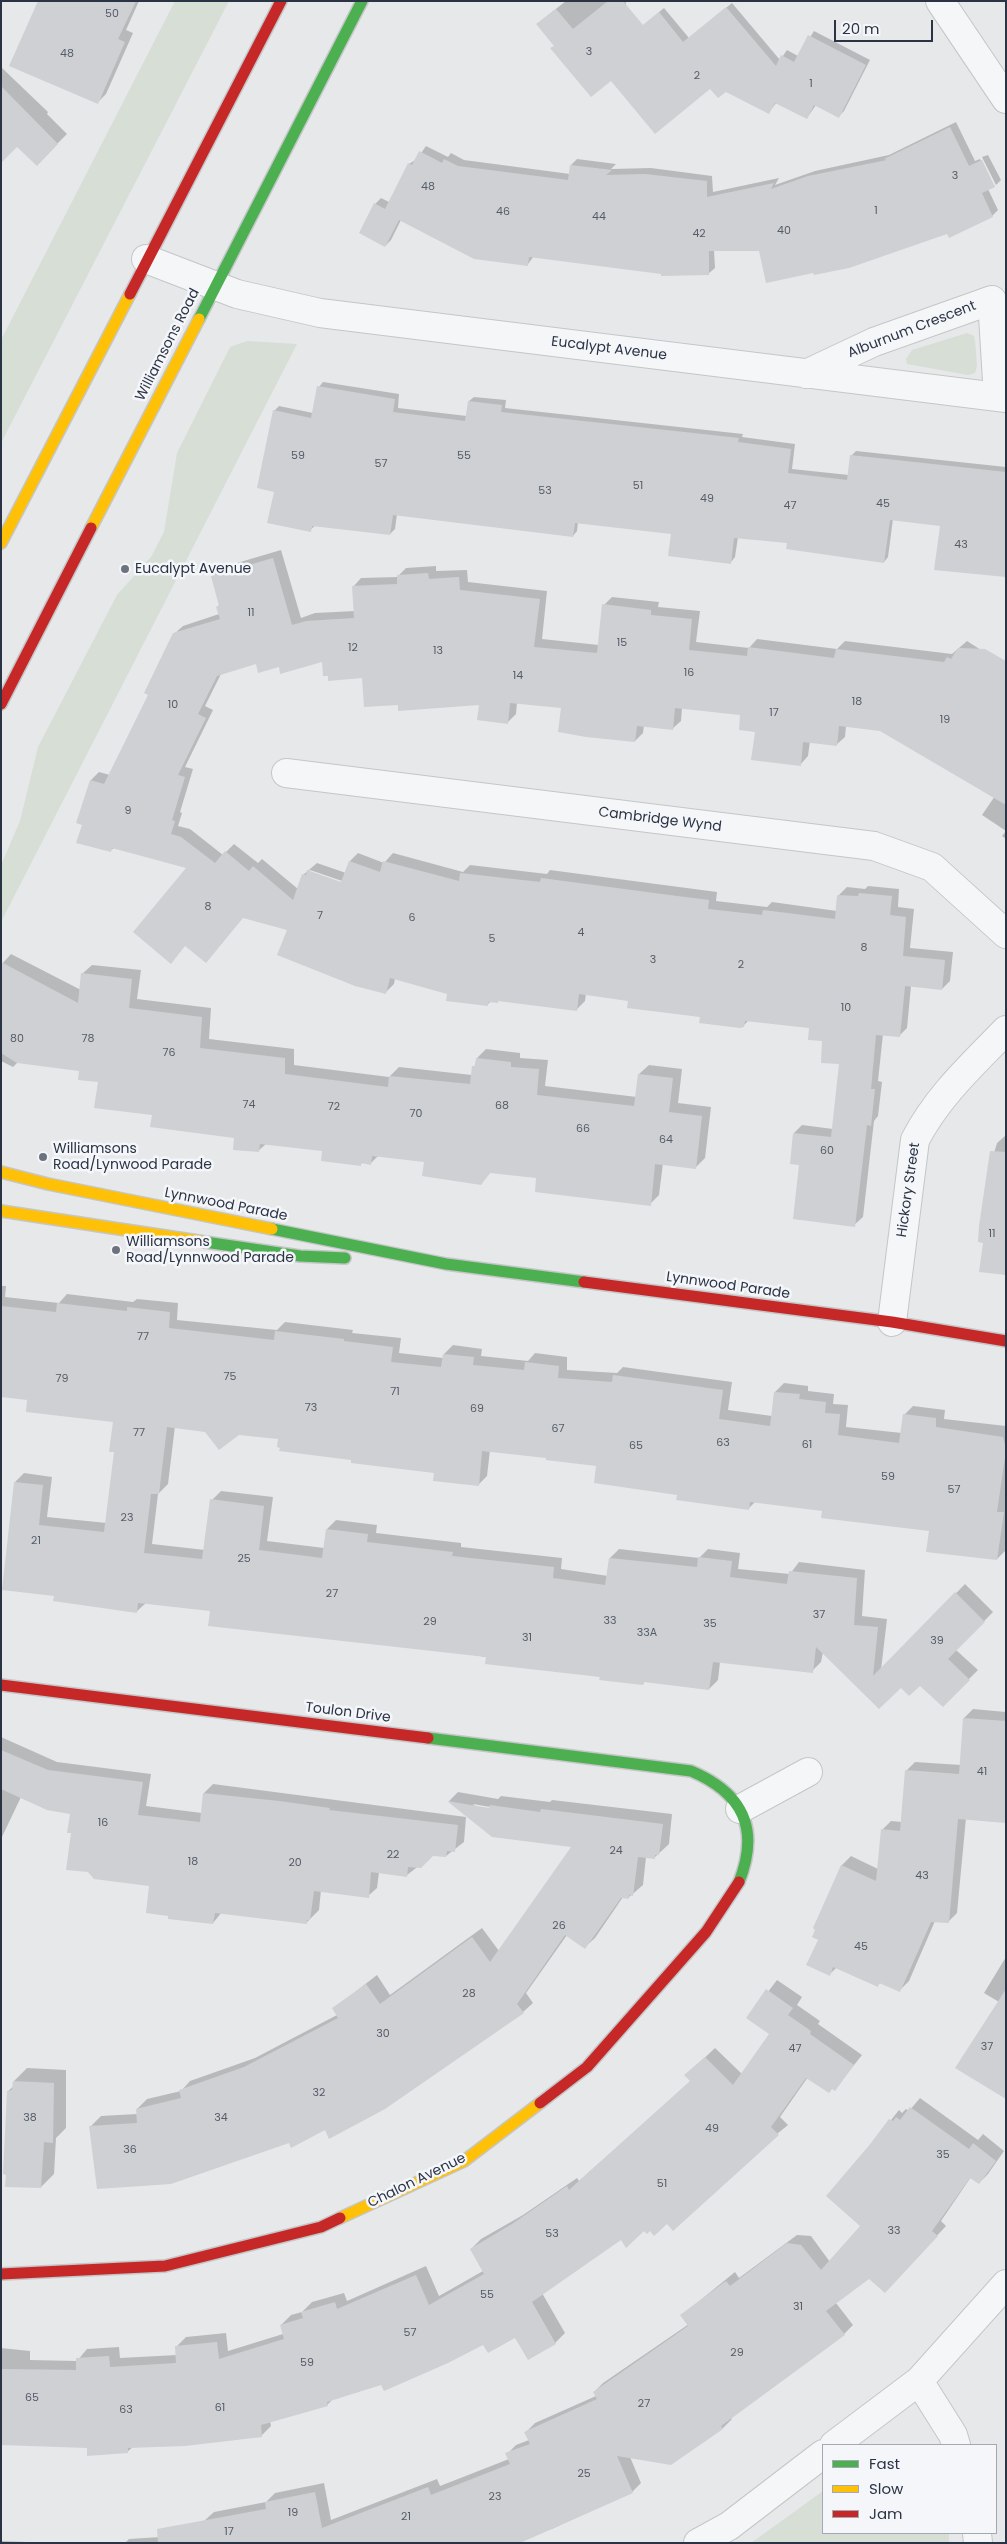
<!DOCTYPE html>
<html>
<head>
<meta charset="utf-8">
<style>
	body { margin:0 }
	#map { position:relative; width:1007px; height:2544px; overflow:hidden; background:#e6e8ea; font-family:Poppins,sans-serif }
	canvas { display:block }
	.frame { position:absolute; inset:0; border:2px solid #2b3445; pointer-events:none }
	.legend { position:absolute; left:822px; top:2444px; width:175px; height:90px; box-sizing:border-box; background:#f4f6f9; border:1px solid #a4a8b1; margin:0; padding:6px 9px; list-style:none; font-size:15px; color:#2b3445 }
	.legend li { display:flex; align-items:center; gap:10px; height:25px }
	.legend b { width:25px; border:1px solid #a4a8b1 }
	.scale { position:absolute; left:834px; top:20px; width:99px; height:22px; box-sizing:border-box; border:2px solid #2b3445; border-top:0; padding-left:6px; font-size:15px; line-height:18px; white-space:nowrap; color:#2b3445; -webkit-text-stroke:4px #f4f6f9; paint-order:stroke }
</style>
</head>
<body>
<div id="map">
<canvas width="1007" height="2544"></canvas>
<div class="frame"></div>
<ul class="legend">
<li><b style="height:6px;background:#4caf50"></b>Fast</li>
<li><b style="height:6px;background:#ffc107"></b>Slow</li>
<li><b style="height:6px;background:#c62828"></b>Jam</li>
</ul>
<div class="scale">20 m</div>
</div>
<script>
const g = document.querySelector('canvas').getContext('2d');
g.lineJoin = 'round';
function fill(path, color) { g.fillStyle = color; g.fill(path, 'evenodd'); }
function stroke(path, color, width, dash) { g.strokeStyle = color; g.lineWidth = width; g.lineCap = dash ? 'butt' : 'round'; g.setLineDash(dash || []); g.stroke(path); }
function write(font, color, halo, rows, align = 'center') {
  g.font = font + ' Poppins,sans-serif'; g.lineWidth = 5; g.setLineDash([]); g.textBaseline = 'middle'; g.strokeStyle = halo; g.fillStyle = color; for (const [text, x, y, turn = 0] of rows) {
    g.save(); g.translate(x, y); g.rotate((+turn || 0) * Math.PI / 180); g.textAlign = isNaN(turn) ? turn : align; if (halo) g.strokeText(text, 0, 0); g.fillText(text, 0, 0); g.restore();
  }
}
fill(new Path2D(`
	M175 1H229L1 443V340Z
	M967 333 974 336 975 340 977 366 975 373 968 375 907 364 906 359 912 350Z
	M247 341 297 344 1 922V865L20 821 38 747 117 595 151 557 164 532 177 453 230 347Z
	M823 2491V2533H949V2543H751Z`), '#d6ded6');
fill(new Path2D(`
	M41 1H139L126 30 133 33 106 94 97 103Z
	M566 1H626L624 41 664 8 689 38 732 3 780 60 787 50 798 56 814 31 870 60 844 111 839 116 816 105 807 118 777 102 769 112 726 90 611 79 555 45 543 19Z
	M1 67 48 112 47 114 67 134 37 164 17 145 1 161Z
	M956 122 975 161 980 159 993 185H995L988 189 998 210 992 216 950 236 948 232 814 272 760 249 714 250 715 268 708 274 662 273 534 256 528 264 401 220 391 240 385 246 375 204 381 198 389 202 409 164 417 159 426 146 448 157 451 153 464 160 570 174 571 165 577 159 616 164 611 169 651 168 712 176 713 192 779 178 775 185 815 171 889 155Z
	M988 155 1001 180 996 185 982 157Z
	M323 382 399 394 398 408 467 416 469 401 474 397 506 400 505 408 743 434 742 437 795 444 792 469 849 475 851 456 856 451 1006 467V576L941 525 893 519 888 557 884 562 788 542 738 537 735 557 731 562 673 533 578 522 577 531 573 536 397 514 395 529 390 534 316 525 310 530 275 491 274 411 279 406 313 413 319 387Z
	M281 550 301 618 315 613 355 611 353 587 361 578 397 577 406 568 436 566V571L467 570 468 582 547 591 542 639 599 645 604 605 612 597 659 602 658 607 700 611 696 642 749 648 757 639 837 649 845 641 952 654 967 641 1006 666V831L982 815 995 796 880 730 846 726 845 737 836 745 810 741 808 756 800 765 756 730 742 714 682 708 681 721 672 729 644 725 643 733 635 741 562 707 517 702 516 714 508 722 481 704 399 703 363 677 329 675 323 660 279 665 257 663 221 674 205 706 213 710 185 767 193 769 180 812 182 813 178 826 190 829 223 855 234 844 258 863 262 859 298 889 303 875 317 863 346 873 350 861 358 853 384 863 393 853 463 872 470 865 547 874 550 870 717 892 716 901 767 907 772 902 837 911 839 895 847 887 865 889 868 886 899 889 898 907 914 909 910 948 953 952 950 981 942 989 911 986 907 1028 899 1036 883 1034 878 1081 882 1082 878 1116 874 1121 863 1217 854 1225 801 1164 794 1133 802 1125 833 1129 841 1063 811 1027 749 1020 743 1026 630 1000 586 993 585 1001 576 1010 499 1000 497 1002 491 1001 487 1005 395 978 394 984 386 992 288 929 188 867 114 848 111 850 84 824 78 822 91 780 99 772 110 775 149 694 174 634 183 626 219 614 217 607 220 604 212 576 220 568ZM310 870 348 883 347 886 308 872Z
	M1006 831V839L1002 836Z
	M11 954 81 990 82 974 92 965 141 970 137 999 211 1008 209 1039 294 1049V1065L389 1077 399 1067 472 1075 477 1058 486 1049 520 1053V1058L548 1060 545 1086 637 1097 639 1074 649 1065 682 1069 678 1103 711 1107 705 1158 695 1168 663 1163 659 1195 650 1204 538 1177 491 1172 480 1184 425 1160 379 1155 371 1163 363 1162 360 1165 323 1150 266 1144 258 1151 236 1137 153 1114 80 1070 18 1062 13 1067 1 1061V965Z
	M1006 1135V1273L985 1242 987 1177 997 1143Z
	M1 1286H6L5 1297 59 1303 67 1294 133 1302 137 1299 178 1303 177 1320 277 1330 285 1322 353 1330 352 1333 401 1338 399 1353 443 1358 444 1354 453 1345 482 1349 481 1356 528 1361 535 1353 567 1357V1370L617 1373 623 1367 732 1382 728 1410 772 1416 775 1392 784 1383 808 1386V1391L834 1394 833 1404 848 1405 846 1427 902 1433 904 1415 913 1406 945 1410 944 1419 1006 1426V1550L997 1559 930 1530 823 1510 756 1501 749 1508 678 1493 597 1465 548 1457 490 1450 487 1476 478 1485 435 1472 353 1458 279 1438 175 1426 168 1484 158 1494 152 1544 205 1550 212 1500 221 1491 273 1497 267 1541 324 1548 327 1529 336 1520 377 1525 376 1533 461 1543V1547L562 1558 561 1569 608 1576 610 1558 619 1549 699 1558 708 1549 740 1553 738 1569 790 1574 799 1562 865 1570 862 1616 887 1619 881 1670 965 1584 993 1612 956 1650 978 1670 943 1705 920 1684 901 1686 879 1707 823 1652 821 1662 812 1671 720 1662 718 1680 709 1689 645 1681 643 1684 211 1610 146 1603 136 1612 56 1595 15 1482 24 1473 52 1477 47 1517 107 1523 116 1451 114 1421 28 1399 1 1396Z
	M973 1709 1006 1712V1821L966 1818 957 1913 948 1922 935 1921 909 1981 900 1990 881 1982 878 1985 837 1967 829 1975 819 1939 842 1865 851 1856 878 1869 882 1830 891 1821 902 1822 906 1771 915 1762 961 1765 964 1718Z
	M1 1737 57 1762 151 1774 146 1806 202 1813 204 1793 213 1784 466 1817 464 1842 446 1856 433 1855 407 1875 379 1872 377 1888 368 1896 321 1890 319 1910 307 1922 222 1912 213 1923 72 1832 71 1813 21 1797 1 1839Z
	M458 1792 498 1799 501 1796 550 1802 552 1800 672 1814 669 1844 654 1858 646 1857 643 1885 628 1898 623 1897 595 1938 585 1947 567 1935 526 1993 533 2003 523 2012 325 2128 289 2142 91 2126 101 2116 137 2114V2109L147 2099 181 2091 190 2081 255 2058 337 2015 333 2009 377 1975 390 1995 482 1928 499 1951 574 1846 492 1836 449 1801ZM473 1804 496 1808 495 1810 476 1807Z
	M1006 1957V2098L999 2002 984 1993Z
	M777 1980 802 1997 797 2005 820 2021 818 2024 862 2055 835 2089 808 2077 780 2117 788 2125 668 2223 621 2239 542 2293 565 2333 555 2343 516 2336 483 2343 382 2384 333 2399 327 2405 270 2421 271 2426 261 2436 133 2447 127 2452 88 2447 1 2444V2348L30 2351V2360L77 2361 87 2349 119 2347 120 2358 177 2355 176 2347 186 2337 226 2333 228 2351 283 2334 281 2325 291 2315 302 2312 312 2302 344 2293 347 2301 426 2266 439 2296 483 2271 471 2249 481 2239 523 2215 577 2178 579 2181 691 2081 696 2066 715 2048 742 2074 770 2034 748 2018Z
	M27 2068 66 2070V2128L56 2138 54 2174 41 2187 8 2091 14 2086V2081Z
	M920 2098 978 2140 983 2134 1004 2151 988 2174 979 2183 971 2177 941 2221 946 2226 894 2282 869 2278 836 2303 853 2325 844 2334 731 2418 732 2419 723 2428 671 2464 630 2457 641 2483 632 2492 554 2528 516 2543H125L129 2539 207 2534 204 2521 214 2512 266 2502 275 2493 324 2483 331 2520 437 2479 440 2486 509 2459 507 2454 516 2445 529 2440 526 2432 535 2423 596 2396 594 2392 603 2383 689 2324 682 2315 735 2272 739 2278 797 2235 811 2236 830 2262 861 2226 872 2144 899 2110 902 2113 906 2109 909 2111Z
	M1 2541 54 2543H1Z`), '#0003');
fill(new Path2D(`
	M38 1H136L118 39 125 42 98 104 9 66Z
	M608 1H623L643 25 659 12 683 42 726 7 776 66 781 55 794 62 808 35 866 65 839 118 814 105 807 119 775 103 769 114 726 92 718 98 710 89 655 134 611 81 591 97 550 48 554 46 536 24 556 9 573 29Z
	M1 86 58 144 37 166 17 147 1 163Z
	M950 127 969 166 982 160 995 187 982 193 993 217 949 238 947 234 849 268 814 275 813 273 766 283 759 251H709V275L661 276V274L529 257 528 266 474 259 399 220 385 247 359 233 374 203 385 209 408 163 412 165 419 151 442 163 444 159 458 166 568 180 570 165 612 170 606 175 645 174 707 181V197L774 183 771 189 808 176 887 160 884 159Z
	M317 386 395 399 393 412 465 421 468 401 502 405 501 412 739 438 738 442 791 449 788 473 847 480 850 455 1006 472V577L934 570 940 526 890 520 884 563 786 549 787 543 734 538 731 564 668 556 671 534 575 523 573 537 393 515 390 535 312 526 311 532 267 523 274 492 257 488 273 410 311 418Z
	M273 558 292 625 306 621 354 618 352 586 397 584V575L428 573 429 579 459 577 460 590 540 599 534 647 597 653 602 604 651 610V615L692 619 689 650 747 656 748 647 834 658 836 649 944 662 947 657 951 659 958 648 985 649 1006 661V805L880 731 839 726 837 746 803 742 801 766 751 760 755 732 739 730 740 715 675 708 673 730 637 726 635 742 586 737 558 732 561 708 510 703 508 724 477 720 479 705 398 711V705L364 707 362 678 328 681V676H323L322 662 280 674 279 667 258 673 256 664 217 676 198 714 206 718 178 775 185 777 172 820 175 821 171 834 181 837 215 863 225 851 249 871 253 866 293 900 302 874 306 875 307 870 341 882 349 861 380 872 383 861 459 881 460 873 540 882 541 878 677 896 709 900 708 909 762 915 763 910 835 919 837 895 858 896 859 893 892 896 890 915 906 917 903 956 945 960 942 990 905 986 900 1037 876 1035 871 1089H875L871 1126 867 1125 855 1227 793 1219 799 1165 790 1164 793 1133 831 1137 839 1064 821 1063 822 1041 808 1040 809 1028 745 1021 744 1027 740 1028 699 1023 700 1017 627 1008 628 1001 579 994 577 1011 498 1001V1003L488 1002V1006L446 1001 447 994 390 978 386 994 355 986 277 955 287 930 243 918 206 963 185 946 171 964 133 932 186 868 112 848 111 852 76 843 82 825 76 823 90 780 104 784 148 695 144 693 173 633 220 619 216 607 219 606 211 576Z
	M1 962 78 1003 81 973 132 979 129 1008 202 1017 200 1048 285 1058V1074L388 1087 389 1076 470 1084 472 1066H475L476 1058 511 1062V1067L539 1069 537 1095 634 1106 638 1074 673 1078 669 1112 702 1116 696 1169 655 1164 651 1206 535 1192 536 1178 490 1173 481 1185 422 1176 424 1162 372 1156 371 1165 361 1163V1166L321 1161 322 1151 260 1144 259 1152 233 1150 234 1138 150 1127 152 1115 94 1108 98 1082 78 1080 79 1071 17 1063 1 1053Z
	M990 1151 1006 1152V1275L979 1272 983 1243 978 1242 979 1226Z
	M57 1303 127 1311V1307L170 1312 169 1328 274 1340 275 1331 344 1339V1341L393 1347 391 1362 441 1367 443 1354 474 1357 473 1365 524 1370 525 1362 559 1366 558 1378 612 1382 613 1375 723 1390 719 1419 770 1426 774 1392 800 1394 799 1399 826 1402 825 1413 840 1414 838 1435 899 1443 903 1414 936 1418V1427L1003 1437 1006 1450 997 1512H1004L997 1560 926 1552 929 1531 821 1518 822 1511 750 1502 749 1510 676 1500 677 1495 594 1483 596 1466 546 1460V1458L482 1451 479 1486 433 1481 434 1473 351 1463V1460L279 1451 280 1448 277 1447 278 1439 239 1435 219 1450 205 1432 167 1427 159 1494H151L144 1553 202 1559 210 1499 264 1506 259 1550 322 1558 326 1529 368 1534 367 1542 453 1552 452 1556 554 1567 553 1578 605 1585 609 1558 697 1567 698 1557 732 1561 730 1577 787 1584 789 1571 857 1578 854 1625 878 1627 873 1676 955 1592 985 1622 948 1659 970 1680 943 1707 920 1686 909 1696 901 1688 879 1709 816 1647 813 1673 713 1662 709 1690 644 1682 643 1685 599 1680 600 1677 485 1664 486 1657 208 1626 210 1611 138 1603 137 1613 53 1601 54 1596 2 1590 14 1482 43 1485 39 1525 104 1532 114 1452H109L113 1422 26 1412 27 1400 1 1397V1306L56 1312Z
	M963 1718 1006 1721V1823L958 1819 949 1923 931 1922 900 1992 879 1983 878 1987 833 1967 830 1976 806 1965 818 1940 812 1937 815 1930 813 1928 841 1865 876 1881 881 1829 900 1831 905 1770 959 1774Z
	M1 1750 48 1770 143 1782 138 1815 200 1822 203 1793 279 1801 330 1808 329 1810 458 1825 455 1852 447 1851 446 1857 433 1856 421 1868 408 1867 407 1877 371 1872 369 1898 314 1891 310 1920H307V1924L215 1913 213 1924 168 1919V1916L146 1913 149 1886 94 1879 88 1872 66 1870 71 1833H67L70 1814 47 1810 1 1789Z
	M447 1801 489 1808 490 1805 540 1812 541 1809 663 1824 659 1855H655V1859L638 1857 633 1896 629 1895V1899L621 1898 585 1949 565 1935 517 2004 524 2013 385 2109 329 2139 325 2130 291 2148 289 2143 171 2184 97 2189 89 2126 137 2123 136 2109 181 2098 179 2090 244 2067 338 2018 332 2008 366 1984 380 2004 472 1937 490 1962 571 1847 492 1837Z
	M766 1989 793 2008 788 2015 811 2031 810 2034 854 2065 835 2091 832 2089 829 2093 806 2078 771 2127 779 2135 673 2231 667 2224 654 2236 650 2231 647 2234 644 2231 626 2248 621 2240 532 2302 556 2344 528 2360 515 2338 488 2353 483 2345 448 2363 384 2391 381 2385 327 2402 328 2406 261 2425 262 2437 185 2446 128 2448V2453L87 2456V2448L1 2445V2369L76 2370V2358L109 2356 110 2367 176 2363 175 2346 217 2342 219 2359 284 2339 280 2325 303 2318 301 2312 335 2302 337 2309 416 2275 429 2305 484 2274 470 2249 512 2224 567 2186 569 2190 690 2081 684 2075 705 2057 733 2085 769 2034 746 2018Z
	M1006 1989V2099L955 2068Z
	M13 2081 54 2083 53 2143 44 2142 41 2188 5 2187 6 2175 3 2174 7 2091 12 2090Z
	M910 2107 969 2149 973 2143 996 2161 979 2184 970 2178 932 2231 938 2236 885 2293 869 2279 826 2311 845 2335 721 2426 723 2429 671 2465 617 2456 633 2493 520 2543H158L157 2529 266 2509 265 2502 315 2492 322 2528 428 2487 431 2495 510 2464 505 2453 530 2444 524 2432 597 2399 593 2392 688 2326 680 2315 726 2281 730 2286 787 2243 801 2245 821 2270 860 2226 826 2196 871 2143 889 2119 893 2121 896 2117 900 2120Z`), '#ced0d3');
const street = new Path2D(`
	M940 1 1006 99
	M146 259 237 294 320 313 1006 398
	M806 374 874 342 992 300 998 397
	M286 773 874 846 932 867 1006 934
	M892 1322 915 1140C937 1097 972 1065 1006 1030
	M740 1809 808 1772
	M919 2381 953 2435 956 2445
	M834 2445 919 2381 1006 2284
	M977 2533 978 2543
	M698 2543 729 2526 823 2454`);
const fast = new Path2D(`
	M199 319 362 1
	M272 1229 446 1264 584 1282
	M205 1242 300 1256 345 1258
	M428 1738 691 1771C743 1793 760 1829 739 1882`);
const slow = new Path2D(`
	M91 528 199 319
	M1 543 130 294
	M1 1172 48 1184 272 1229
	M1 1211 205 1242
	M340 2218 464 2161 540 2103`);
const jam = new Path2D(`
	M130 294 281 1
	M1 704 91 528
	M584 1282 892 1322 1006 1341
	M1 1685 428 1738
	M540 2103 587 2067 706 1932 739 1882
	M1 2274 165 2266 321 2227 340 2218`);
stroke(street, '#c4c6c8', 30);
stroke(fast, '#c4c6c8', 14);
stroke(slow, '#c4c6c8', 14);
stroke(jam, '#c4c6c8', 14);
stroke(street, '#f5f6f7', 28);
stroke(fast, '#4caf50', 11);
stroke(slow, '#ffc107', 11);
stroke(jam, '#c62828', 11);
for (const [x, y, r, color] of [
	[125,569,5,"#6c737f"],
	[43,1157,5,"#6c737f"],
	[116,1250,5,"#6c737f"]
]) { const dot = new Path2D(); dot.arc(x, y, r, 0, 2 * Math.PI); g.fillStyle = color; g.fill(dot); stroke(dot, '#f4f6f9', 2); }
write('11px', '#545c69', null, [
	["50",112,14],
	["3",589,52],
	["48",67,54],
	["2",697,76],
	["1",811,84],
	["3",955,176],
	["48",428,187],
	["1",876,211],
	["46",503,212],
	["44",599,217],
	["40",784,231],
	["42",699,234],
	["59",298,456],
	["55",464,456],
	["57",381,464],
	["51",638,486],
	["53",545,491],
	["49",707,499],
	["45",883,504],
	["47",790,506],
	["43",961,545],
	["11",251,613],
	["15",622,643],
	["12",353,648],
	["13",438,651],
	["16",689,673],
	["14",518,676],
	["18",857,702],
	["10",173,705],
	["17",774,713],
	["19",945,720],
	["9",128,811],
	["8",208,907],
	["7",320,916],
	["6",412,918],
	["4",581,933],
	["5",492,939],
	["8",864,948],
	["3",653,960],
	["2",741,965],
	["10",846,1008],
	["80",17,1039],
	["78",88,1039],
	["76",169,1053],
	["74",249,1105],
	["68",502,1106],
	["72",334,1107],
	["70",416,1114],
	["66",583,1129],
	["64",666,1140],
	["60",827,1151],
	["11",992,1234],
	["77",143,1337],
	["75",230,1377],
	["79",62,1379],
	["71",395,1392],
	["73",311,1408],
	["69",477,1409],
	["67",558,1429],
	["77",139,1433],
	["63",723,1443],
	["61",807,1445],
	["65",636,1446],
	["59",888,1477],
	["57",954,1490],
	["23",127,1518],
	["21",36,1541],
	["25",244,1559],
	["27",332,1594],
	["37",819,1615],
	["33",610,1621],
	["29",430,1622],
	["35",710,1624],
	["33A",647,1633],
	["31",527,1638],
	["39",937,1641],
	["41",982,1772],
	["16",103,1823],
	["24",616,1851],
	["22",393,1855],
	["18",193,1862],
	["20",295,1863],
	["43",922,1876],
	["26",559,1926],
	["45",861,1947],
	["28",469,1994],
	["30",383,2034],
	["37",987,2047],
	["47",795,2049],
	["32",319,2093],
	["38",30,2118],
	["34",221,2118],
	["49",712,2129],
	["36",130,2150],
	["35",943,2155],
	["51",662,2184],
	["33",894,2231],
	["53",552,2234],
	["55",487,2295],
	["31",798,2307],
	["57",410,2333],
	["29",737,2353],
	["59",307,2363],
	["65",32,2398],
	["27",644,2404],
	["61",220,2408],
	["63",126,2410],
	["25",584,2474],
	["23",495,2497],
	["19",293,2513],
	["21",406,2517],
	["17",229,2532]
]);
write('14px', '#2b3445', '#f4f6f9', [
	["Alburnum Crescent",912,330,-21],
	["Williamsons Road",168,345,-63],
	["Eucalypt Avenue",609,349,7],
	["Cambridge Wynd",660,820,7],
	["Hickory Street",909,1190,-82],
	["Lynnwood Parade",226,1205,11],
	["Lynnwood Parade",728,1286,8],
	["Toulon Drive",348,1713,7],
	["Chalon Avenue",417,2181,-26]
]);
write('14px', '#2b3445', '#f4f6f9', [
	["Eucalypt Avenue",135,569],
	["Williamsons",53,1149],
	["Road/Lynwood Parade",53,1165],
	["Williamsons",126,1242],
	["Road/Lynnwood Parade",126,1258]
], 'left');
</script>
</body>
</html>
